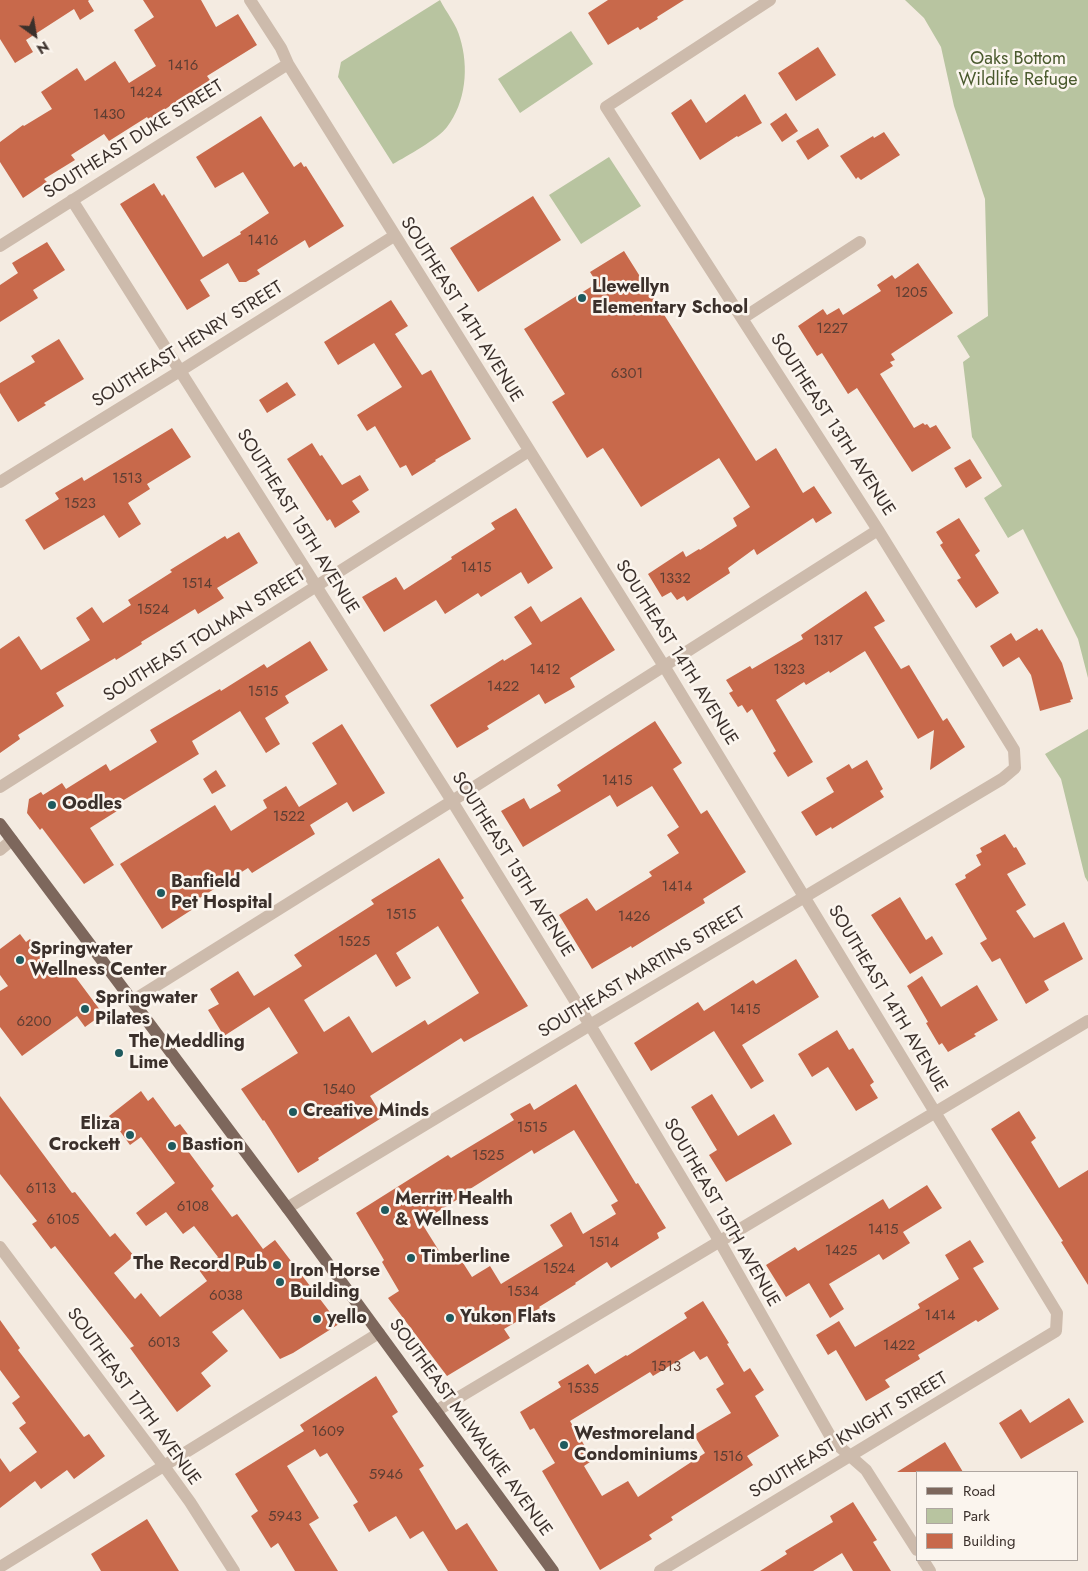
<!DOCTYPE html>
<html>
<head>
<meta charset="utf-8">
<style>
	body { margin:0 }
	#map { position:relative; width:1088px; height:1571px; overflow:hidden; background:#f4ebe1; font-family:Jost,sans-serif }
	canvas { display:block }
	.legend { position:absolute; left:916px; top:1471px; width:162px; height:90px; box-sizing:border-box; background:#fbf5ee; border:1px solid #aea6a0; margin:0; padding:6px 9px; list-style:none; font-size:15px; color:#3b302b }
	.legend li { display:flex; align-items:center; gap:10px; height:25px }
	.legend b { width:25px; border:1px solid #aea6a0 }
	.north { position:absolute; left:10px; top:10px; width:50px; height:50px; -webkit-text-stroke:4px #fbf5ee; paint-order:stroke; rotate:148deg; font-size:14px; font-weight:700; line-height:20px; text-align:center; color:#3b302b }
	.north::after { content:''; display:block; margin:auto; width:18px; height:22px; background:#3b302b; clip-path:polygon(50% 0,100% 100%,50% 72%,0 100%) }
</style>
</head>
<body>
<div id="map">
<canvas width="1088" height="1571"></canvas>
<ul class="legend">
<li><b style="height:6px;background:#7d675c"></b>Road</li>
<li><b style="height:14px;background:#b8c4a0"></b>Park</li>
<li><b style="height:14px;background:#c8694b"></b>Building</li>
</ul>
<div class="north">N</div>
</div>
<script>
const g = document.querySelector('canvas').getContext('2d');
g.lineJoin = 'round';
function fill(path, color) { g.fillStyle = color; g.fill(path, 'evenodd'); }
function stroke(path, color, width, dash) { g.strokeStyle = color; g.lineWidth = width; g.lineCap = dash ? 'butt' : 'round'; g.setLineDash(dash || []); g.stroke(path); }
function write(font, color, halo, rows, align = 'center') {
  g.font = font + ' Jost,sans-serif'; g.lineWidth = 5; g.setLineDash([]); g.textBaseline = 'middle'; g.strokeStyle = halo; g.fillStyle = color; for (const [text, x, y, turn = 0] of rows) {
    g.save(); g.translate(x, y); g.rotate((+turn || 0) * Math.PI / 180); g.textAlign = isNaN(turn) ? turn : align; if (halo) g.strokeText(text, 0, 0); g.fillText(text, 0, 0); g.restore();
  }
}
fill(new Path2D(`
	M440 0C446 12 457 25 460 38 469 67 466 102 447 127 438 139 407 156 393 164L338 77 341 62Z
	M905 0H1088V678L1078 639 1023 529 1008 538 984 498 1002 486 972 437 963 362 970 357 957 336 988 316 985 199 954 106 941 47 924 18Z
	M571 31 593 64 520 113 498 79Z
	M609 157 641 206 581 244 549 195Z
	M1088 729V882L1085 877 1061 779 1045 754Z`), '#b8c4a0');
fill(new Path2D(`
	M0 0H89L88 1 94 11 80 20 74 9 26 40 33 52 15 63 0 39Z
	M143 0H201L216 27 238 14 257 45 207 76 212 83 187 99 185 96 149 120 147 117 109 141 104 134 71 155 75 160 44 179 47 182 23 198 0 162V142L23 125 24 126 52 109 41 92 77 68 85 81 115 61 129 83 156 66 134 30 154 17Z
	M608 0H684L657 17 658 19 640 30 638 27 608 45 588 13Z
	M818 47 836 75 796 101 778 73Z
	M745 94 762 123 738 137 737 136 700 160 671 113 691 99 706 123Z
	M786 113 798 131 782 142 770 124Z
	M261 116 294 167 301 162 304 167 306 166 344 226 309 248 305 240 257 270 260 274 246 282H239L228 263 200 280 210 296 187 310 120 204 154 183 162 196 164 194 203 257 241 234 240 232 269 213 243 172 215 188 196 157Z
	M818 128 829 146 808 160 796 141Z
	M884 132 900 155 861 180 858 177 856 179 840 156 873 136 874 138Z
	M533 196 561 240 478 292 450 248Z
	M47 242 65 270 33 290 38 298 0 322V285L18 273 12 263Z
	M624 251 756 461 776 448 803 493 814 486 832 513 816 523 813 518 757 555 754 549 728 568 730 573 687 601 684 596 677 600 671 592 662 597 648 574 683 551 686 557 699 549 700 550 737 526 733 518 750 507 719 458 641 507 603 448 587 458 552 402 565 394 524 329 597 283 590 272Z
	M918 263 953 313 891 354 895 360 890 362 893 366 880 374 914 428 923 423 925 425 927 424 930 428 936 425 951 448 912 472 857 388 848 394 822 353 817 356 798 326 823 309 827 315 839 308 843 315 881 291 877 285 892 275 895 279Z
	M391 300 408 326 395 334 422 375 431 370 471 439 435 460 436 461 412 476 406 465 400 468 375 426 367 431 357 415 402 387 374 343 338 365 324 342Z
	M59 339 84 379 44 403 46 405 18 422 0 393V383L35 362 31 356Z
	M287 382 296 395 267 413 259 400Z
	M172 428 191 457 147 484 150 489 128 503 141 524 119 538 104 515 44 550 25 520 59 499 55 493 82 477 84 481Z
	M312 443 320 456 322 455 342 485 360 475 369 490 352 501 360 512 335 528 330 519 327 521 287 459Z
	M970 459 982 478 966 488 954 468Z
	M516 508 553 568 528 584 521 572 481 597 478 593 445 614 436 600 384 632 362 597 396 577 404 590 452 559 451 557 495 529 491 523Z
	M959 518 980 551 975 555 999 593 976 608 957 580 961 578 940 545 943 543 936 532Z
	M239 532 258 563 217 588 224 598 198 614 195 609 141 642 142 644 116 660 115 658 56 693 64 706 18 735 20 739 0 753V649L19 636 41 670 90 640 76 618 92 607 103 623 131 605 128 600 172 572 170 570 225 536 227 539Z
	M866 591 885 621 874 627 901 669 909 665 943 721 947 718 965 747 930 770 934 730 918 739 865 651 830 673 829 671 806 685 804 682 776 700 813 762 788 777 773 753 776 751 752 709 747 713 742 705 738 707 729 693 733 691 726 680 750 666 752 669 803 639 801 635Z
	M581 597 615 650 570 678 575 687 545 704 539 694 487 726 489 729 457 748 430 705 503 659 504 661 532 644 514 617 531 606 541 622Z
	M1037 628 1039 631 1042 629 1062 663 1073 699 1070 700 1071 702 1040 711 1031 675 1019 657 1003 667 990 646 1011 633 1016 641Z
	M310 641 328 670 285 696 289 703 265 718 280 744 266 753 240 711 192 741 199 754 114 806 117 811 90 828 114 865 84 884 42 828 40 830 27 813 29 799 41 792 43 795 62 783 66 789 106 764 110 771 157 742 150 730 220 689 221 691 264 664 267 668Z
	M655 721 682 763 673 769 701 814 707 810 746 872 703 899 705 903 632 948 631 946 592 969 559 915 587 898 596 911 652 876 649 872 679 853 667 835 679 827 652 786 617 807 610 795 523 847 501 811 524 798 530 809 561 791 557 785Z
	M342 724 385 793 353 812 347 802 310 825 315 834 252 873 248 868 190 904 193 909 162 929 120 864 215 805 231 831 267 808 263 800 286 786 299 807 337 784 312 743Z
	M867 760 883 789 880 791 884 797 832 829 831 827 816 836 801 812 834 792 826 778 849 764 852 769Z
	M216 770 226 786 212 794 203 779Z
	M1005 834 1014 848 1016 847 1026 864 1007 874 1026 905 1016 911 1034 938 1064 922 1083 959 1044 981 1049 990 1026 1004 1000 958 992 962 980 943 987 939 955 884 966 878 965 875 981 865 976 855 982 852 980 848Z
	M439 858 464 898 461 900 528 1006 464 1042 461 1038 370 1096 383 1117 318 1158 319 1160 298 1173 264 1120 263 1121 241 1089 298 1053 269 1007 224 1036 208 1010 219 1004 210 989 238 971 254 996 302 966 294 955 374 904 371 900ZM438 926 479 993 428 1025 425 1020 372 1053 349 1016 324 1032 304 1000 376 954 396 987 411 978 396 953Z
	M900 897 926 940 932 936 943 954 910 974 871 915Z
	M20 934 26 942 30 939 57 976 68 967 103 1014 85 1027 77 1016 22 1056 0 1027V991L8 986 0 975V949Z
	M796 959 819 997 742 1045 764 1081 751 1089 714 1031 651 1071 634 1043 698 1002 704 1011 753 980 756 984Z
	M922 976 941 1007 977 985 998 1020 974 1034 976 1036 948 1052 942 1043 939 1045 926 1023 928 1022 907 986Z
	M837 1030 849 1050 853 1048 874 1082 870 1085 878 1098 856 1111 828 1067 812 1077 798 1054Z
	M576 1084 636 1184 638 1183 666 1228 657 1233 659 1238 611 1268 607 1262 575 1283 576 1284 539 1307 540 1308 504 1329 510 1338 447 1376 388 1298 399 1291 382 1262 384 1260 356 1213 448 1155 451 1158 514 1120 510 1114 530 1103 534 1110ZM574 1130 618 1201 611 1205 616 1214 583 1234 571 1212 550 1225 563 1246 501 1284 490 1266 472 1277 458 1255 446 1262 421 1222 471 1191 470 1189 532 1150 534 1154Z
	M141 1091 148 1101 153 1097 175 1127 180 1124 196 1145 188 1151 214 1186 211 1189 232 1217 237 1214 263 1249 275 1240 339 1324 293 1353 280 1359 243 1309 212 1332 228 1351 201 1373 211 1386 177 1412 130 1348 134 1346 55 1246 51 1249 32 1224 37 1221 0 1174V1096L72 1193 75 1192 110 1237 115 1233 134 1256 114 1273 135 1299 141 1293 160 1317 207 1281 199 1270 218 1257 194 1226 183 1234 166 1212 146 1226 136 1213 175 1183 141 1137 130 1145 109 1116Z
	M712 1094 738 1136 774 1114 792 1144 726 1182 709 1155 717 1150 691 1107Z
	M1019 1111 1036 1138 1031 1142 1059 1188 1088 1170V1285L1061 1242 1063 1241 991 1129Z
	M927 1185 942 1208 903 1232 910 1243 883 1260 879 1254 829 1284 844 1309 830 1318 809 1283 786 1297 766 1265 795 1247 798 1251 883 1199 889 1209Z
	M970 1240 984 1262 973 1268 999 1309 978 1322 976 1320 918 1355 920 1359 885 1380 890 1387 866 1401 836 1350 828 1355 816 1335 839 1321 855 1347 920 1308 918 1304 959 1279 945 1255Z
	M703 1301 729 1343 727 1344 744 1372 750 1368 764 1390 755 1396 779 1436 747 1456 753 1465 671 1517 673 1520 649 1535 652 1539 600 1570 542 1471 555 1463 534 1428 530 1430 520 1412 561 1387 558 1382 588 1364 595 1374 626 1355 627 1356 687 1318 684 1313ZM694 1351 700 1360 707 1356 724 1384 716 1389 731 1413 694 1435 705 1453 638 1497 628 1481 602 1496 584 1466 593 1460 570 1421 650 1372 653 1376Z
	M0 1320 20 1348 18 1350 84 1437 89 1434 105 1456 74 1479 67 1470 41 1489 35 1481 0 1508V1458L10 1472 37 1452 19 1428 26 1423 12 1403 20 1397 0 1370Z
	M376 1376 398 1412 392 1416 424 1466 419 1469 456 1530 467 1523 498 1571H448L423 1531 410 1539 396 1516 369 1532 353 1505 358 1502 327 1453 320 1457 315 1449 287 1466 319 1518 309 1524 338 1571H295L278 1543 271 1548 251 1516 258 1511 235 1474 304 1431 300 1425Z
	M1069 1398 1084 1422 1021 1459 999 1423 1021 1409 1030 1423Z
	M945 1442 963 1472H897Z
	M853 1502 877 1540 873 1542 891 1571H853L842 1553 813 1571H760L787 1554 785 1551 833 1522 830 1516Z
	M147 1519 179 1571H101L91 1554Z`), '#c8694b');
stroke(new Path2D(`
	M250 0 281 48 288 64 664 666 1057 1313 1056 1331 660 1571
	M72 200 452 801 590 1025 720 1242 833 1441 866 1470 917 1550
	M0 246 288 64
	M743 318 860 242
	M0 482 180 371 394 236
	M0 787 529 451
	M0 850 12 840
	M132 1001 452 801 878 530
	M287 1208 590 1025 1002 779 1015 768 1014 750 878 530 606 107 770 0
	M0 1247 164 1466 190 1502 234 1571
	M436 1411 1088 1021
	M923 1560 930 1571
	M0 1567 379 1333`), '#cdbbac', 12);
stroke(new Path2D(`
	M0 824 291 1213 553 1571`), '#7d675c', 12);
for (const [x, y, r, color] of [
	[582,298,5,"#1f5a5e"],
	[52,805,5,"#1f5a5e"],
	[161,893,5,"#1f5a5e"],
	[20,960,5,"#1f5a5e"],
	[85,1009,5,"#1f5a5e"],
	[119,1053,5,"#1f5a5e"],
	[293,1112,5,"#1f5a5e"],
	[130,1135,5,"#1f5a5e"],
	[172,1146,5,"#1f5a5e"],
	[385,1210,5,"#1f5a5e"],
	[411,1258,5,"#1f5a5e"],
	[277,1265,5,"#1f5a5e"],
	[280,1282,5,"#1f5a5e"],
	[450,1318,5,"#1f5a5e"],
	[317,1319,5,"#1f5a5e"],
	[564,1445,5,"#1f5a5e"]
]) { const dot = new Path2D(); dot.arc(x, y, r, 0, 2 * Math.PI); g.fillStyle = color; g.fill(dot); stroke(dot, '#fbf5ee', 2); }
write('15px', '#5e3e33', null, [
	["1416",183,66],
	["1424",146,93],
	["1430",109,115],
	["1416",263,241],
	["1205",911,293],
	["1227",832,329],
	["6301",627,374],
	["1513",127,479],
	["1523",80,504],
	["1415",476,568],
	["1332",675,579],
	["1514",197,584],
	["1524",153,610],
	["1317",828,641],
	["1412",545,670],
	["1323",789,670],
	["1422",503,687],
	["1515",263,692],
	["1415",617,781],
	["1522",289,817],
	["1414",677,887],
	["1515",401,915],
	["1426",634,917],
	["1525",354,942],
	["1415",745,1010],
	["6200",34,1022],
	["1540",339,1090],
	["1515",532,1128],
	["1525",488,1156],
	["6113",41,1189],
	["6108",193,1207],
	["6105",63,1220],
	["1415",883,1230],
	["1514",604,1243],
	["1425",841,1251],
	["1524",559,1269],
	["1534",523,1292],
	["6038",226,1296],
	["1414",940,1316],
	["6013",164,1343],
	["1422",899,1346],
	["1513",666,1367],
	["1535",583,1389],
	["1609",328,1432],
	["1516",728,1457],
	["5946",386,1475],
	["5943",285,1517]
]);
write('18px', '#4a5a2e', '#fbf5ee', [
	["Oaks Bottom",1018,60],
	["Wildlife Refuge",1018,81]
]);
write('18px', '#3b302b', '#fbf5ee', [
	["SOUTHEAST DUKE STREET",134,140,-32],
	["SOUTHEAST 14TH AVENUE",461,310,58],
	["SOUTHEAST HENRY STREET",188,345,-32],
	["SOUTHEAST 13TH AVENUE",832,425,57],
	["SOUTHEAST 15TH AVENUE",297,522,58],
	["SOUTHEAST TOLMAN STREET",205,636,-32],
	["SOUTHEAST 14TH AVENUE",676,653,58],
	["SOUTHEAST 15TH AVENUE",512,865,58],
	["SOUTHEAST MARTINS STREET",642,973,-31],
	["SOUTHEAST 14TH AVENUE",887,999,59],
	["SOUTHEAST 15TH AVENUE",721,1213,60],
	["SOUTHEAST 17TH AVENUE",133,1397,54],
	["SOUTHEAST MILWAUKIE AVENUE",470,1428,54],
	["SOUTHEAST KNIGHT STREET",849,1436,-31]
]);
write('bold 18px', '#3b302b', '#fbf5ee', [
	["Llewellyn",592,288],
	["Elementary School",592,309],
	["Oodles",62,805],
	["Banfield",171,883],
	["Pet Hospital",171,904],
	["Springwater",30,950],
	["Wellness Center",30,971],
	["Springwater",95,999],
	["Pilates",95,1020],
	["The Meddling",129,1043],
	["Lime",129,1064],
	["Creative Minds",303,1112],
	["Eliza",120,1125,"right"],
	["Crockett",120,1146,"right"],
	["Bastion",182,1146],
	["Merritt Health",395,1200],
	["& Wellness",395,1221],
	["Timberline",421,1258],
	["The Record Pub",267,1265,"right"],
	["Iron Horse",290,1272],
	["Building",290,1293],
	["Yukon Flats",460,1318],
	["yello",327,1319],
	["Westmoreland",574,1435],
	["Condominiums",574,1456]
], 'left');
</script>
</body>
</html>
